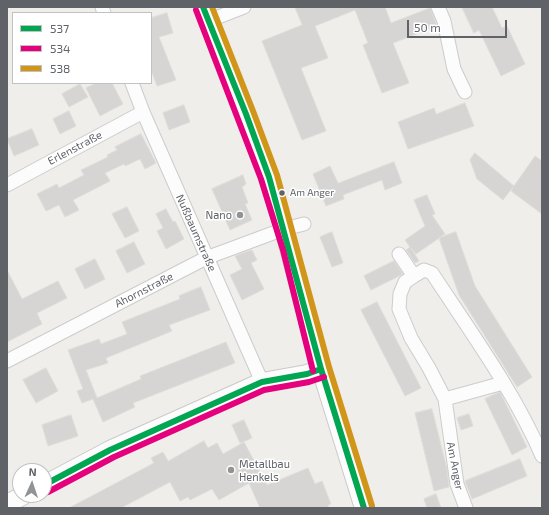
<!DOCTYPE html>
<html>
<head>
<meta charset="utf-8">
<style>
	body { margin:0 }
	#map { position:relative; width:549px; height:515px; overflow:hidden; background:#efeeea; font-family:"Exo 2",sans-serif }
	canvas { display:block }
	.frame { position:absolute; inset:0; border:8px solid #5f6368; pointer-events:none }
	.legend { position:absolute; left:12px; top:12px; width:140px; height:72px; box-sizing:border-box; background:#fff; border:1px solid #bfc1c3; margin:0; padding:5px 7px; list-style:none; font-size:12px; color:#5f6368 }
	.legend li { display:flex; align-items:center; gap:8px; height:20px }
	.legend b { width:20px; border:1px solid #bfc1c3 }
	.north { position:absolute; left:12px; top:463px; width:40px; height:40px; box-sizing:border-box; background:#fff; border:1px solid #bfc1c3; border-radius:50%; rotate:3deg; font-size:11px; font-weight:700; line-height:16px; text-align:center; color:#5f6368 }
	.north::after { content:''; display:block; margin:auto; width:14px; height:18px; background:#919496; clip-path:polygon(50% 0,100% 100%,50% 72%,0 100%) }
	.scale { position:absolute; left:407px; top:20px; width:100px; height:18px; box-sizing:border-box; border:2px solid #5f6368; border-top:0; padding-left:5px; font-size:12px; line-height:14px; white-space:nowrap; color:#5f6368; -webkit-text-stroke:3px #fff; paint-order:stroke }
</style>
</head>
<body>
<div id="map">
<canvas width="549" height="515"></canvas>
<div class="frame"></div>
<ul class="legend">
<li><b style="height:5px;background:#00a651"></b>537</li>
<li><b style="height:5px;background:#e5007d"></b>534</li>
<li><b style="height:5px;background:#d1951a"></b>538</li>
</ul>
<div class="north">N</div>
<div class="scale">50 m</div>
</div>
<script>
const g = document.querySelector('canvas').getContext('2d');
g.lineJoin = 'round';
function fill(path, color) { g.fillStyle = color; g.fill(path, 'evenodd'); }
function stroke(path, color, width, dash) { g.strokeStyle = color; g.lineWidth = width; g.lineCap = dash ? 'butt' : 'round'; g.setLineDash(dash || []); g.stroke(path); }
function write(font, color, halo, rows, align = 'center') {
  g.font = font + ' "Exo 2",sans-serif'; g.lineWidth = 3; g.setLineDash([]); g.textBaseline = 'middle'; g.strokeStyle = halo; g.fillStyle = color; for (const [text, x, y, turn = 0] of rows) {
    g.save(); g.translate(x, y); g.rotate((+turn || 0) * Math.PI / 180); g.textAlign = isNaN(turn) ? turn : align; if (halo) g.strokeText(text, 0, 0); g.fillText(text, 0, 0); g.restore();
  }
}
const building = new Path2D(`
	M295 7H385L391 23 430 8 437 26 393 43 409 83 382 93 363 45 368 43 355 10 315 26 328 58 301 68 326 131 302 140 262 41 302 25Z
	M462 7H492L502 28 507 26 525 64 501 76 479 30 474 33Z
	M167 13 173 33 159 37 176 80 157 86 151 70V18Z
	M97 83H112L123 104 100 116 86 88Z
	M80 84 88 97 69 107 62 94Z
	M465 103 474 126 408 149 398 122 434 108 436 114Z
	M184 105 190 122 169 130 163 113Z
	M69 111 76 126 60 134 53 119Z
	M32 129 39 145 14 156 7 139Z
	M141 134 156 163 145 169 140 159 125 166 124 164 105 173 110 181 73 200 79 210 65 217 59 205 46 211 37 194 57 184 59 188 84 175 81 170 108 157 107 155 117 150 115 147Z
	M475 153 514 186 535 156 542 161V214L511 191 513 187 503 200 477 179 470 160Z
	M394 162 402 183 385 190 382 180 343 195 344 199 326 206 313 174 330 166 338 183Z
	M243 175 246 184 242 187 248 203 245 204 252 220 230 230 212 189Z
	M427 195 435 214 432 215 445 234 416 254 411 248 419 261 415 263 406 250 410 247 405 240 425 226 414 200Z
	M127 207 139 231 125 238 112 214Z
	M166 209 173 222 175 221 184 239 166 249 157 231 163 228 156 214Z
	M332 232 343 263 332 267 320 237Z
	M456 232 475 286 532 377 517 387 459 295 439 238Z
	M134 242 145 264 127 273 116 251Z
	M252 250 257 260 251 263 264 289 242 300 230 275 242 269 235 256Z
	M95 259 105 279 85 289 75 269Z
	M394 261 403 274 371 290 364 276Z
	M7 270 22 299 58 281 67 298 37 313 42 324 7 342Z
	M201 287 210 310 169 325 172 331 106 358 108 363 86 370 97 398 141 379 140 376 226 342 235 363 133 403 135 407 103 422 93 399 82 403 77 391 83 389 68 350 99 339 101 344 127 334 122 322 180 299 179 296Z
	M377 302 421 388 405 396 361 310Z
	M46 368 58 391 36 403 23 380Z
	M500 392 527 447 512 455 485 399Z
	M432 409 447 469 449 487 434 491 415 413Z
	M469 414 473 426 461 430 457 418Z
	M71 415 78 436 48 446 42 425Z
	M244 420 252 438 240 443 232 425Z
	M204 441 208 448 217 443 223 454 244 442 267 485 308 468 315 484 322 481 331 504 328 505 329 508H260L249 483 219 500 212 489 190 500 188 497 180 501 170 482 121 508H69L154 463 151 458 163 452 168 461Z
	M520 459 527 476 472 499 465 481Z
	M436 494 441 508H427L424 499Z`);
fill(building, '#d6d5d3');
stroke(building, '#deddd9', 1);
const street = new Path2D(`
	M102 7 104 13
	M438 7 444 21 454 69 465 92
	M208 21 244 7
	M132 83 143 112 262 382
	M7 185 143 112
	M399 254 414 276 424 270 432 273C470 331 514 391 542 456
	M414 276 405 282 400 294 399 309 411 338 429 368 445 399 457 484 466 508
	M7 361 206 258 284 229 304 224
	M445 399 503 383`);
const secondary = new Path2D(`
	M203 7 246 114 269 177 284 229 321 369 364 508
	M44 485 110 450 262 382 307 374 321 369
	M7 504 24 495`);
stroke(street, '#cbcccc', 15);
stroke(secondary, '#cacacb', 20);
stroke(street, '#fdfcfc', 13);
stroke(secondary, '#fdfcfc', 18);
stroke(new Path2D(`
	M203 7 246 114 269 177 321 369 364 508
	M44 485 110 450 262 382 307 374 321 369`), '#00a651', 6);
stroke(new Path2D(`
	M196 10 261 179 283 250 313 371
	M48 492 114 457 264 390 309 382 324 377`), '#e5007d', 6);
stroke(new Path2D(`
	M212 7 253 111 277 175 329 367 372 506`), '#d1951a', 6);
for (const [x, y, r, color] of [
	[282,193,3.5,"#5f6368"],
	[240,215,4,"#919496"],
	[231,470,4,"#919496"]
]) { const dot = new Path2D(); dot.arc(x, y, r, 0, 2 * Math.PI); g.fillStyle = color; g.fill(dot); stroke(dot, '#fff', 1.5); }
write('10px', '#5f6368', '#fff', [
	["Am Anger",290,193]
], 'left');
write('11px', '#5f6368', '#fff', [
	["Erlenstraße",75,148,-28],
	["Nußbaumstraße",196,233,66],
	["Ahornstraße",144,290,-27],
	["Am Anger",455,466,79]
]);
write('11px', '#5f6368', '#fff', [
	["Nano",232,215],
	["Metallbau",239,464,"left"],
	["Henkels",239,477,"left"]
], 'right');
</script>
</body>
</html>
